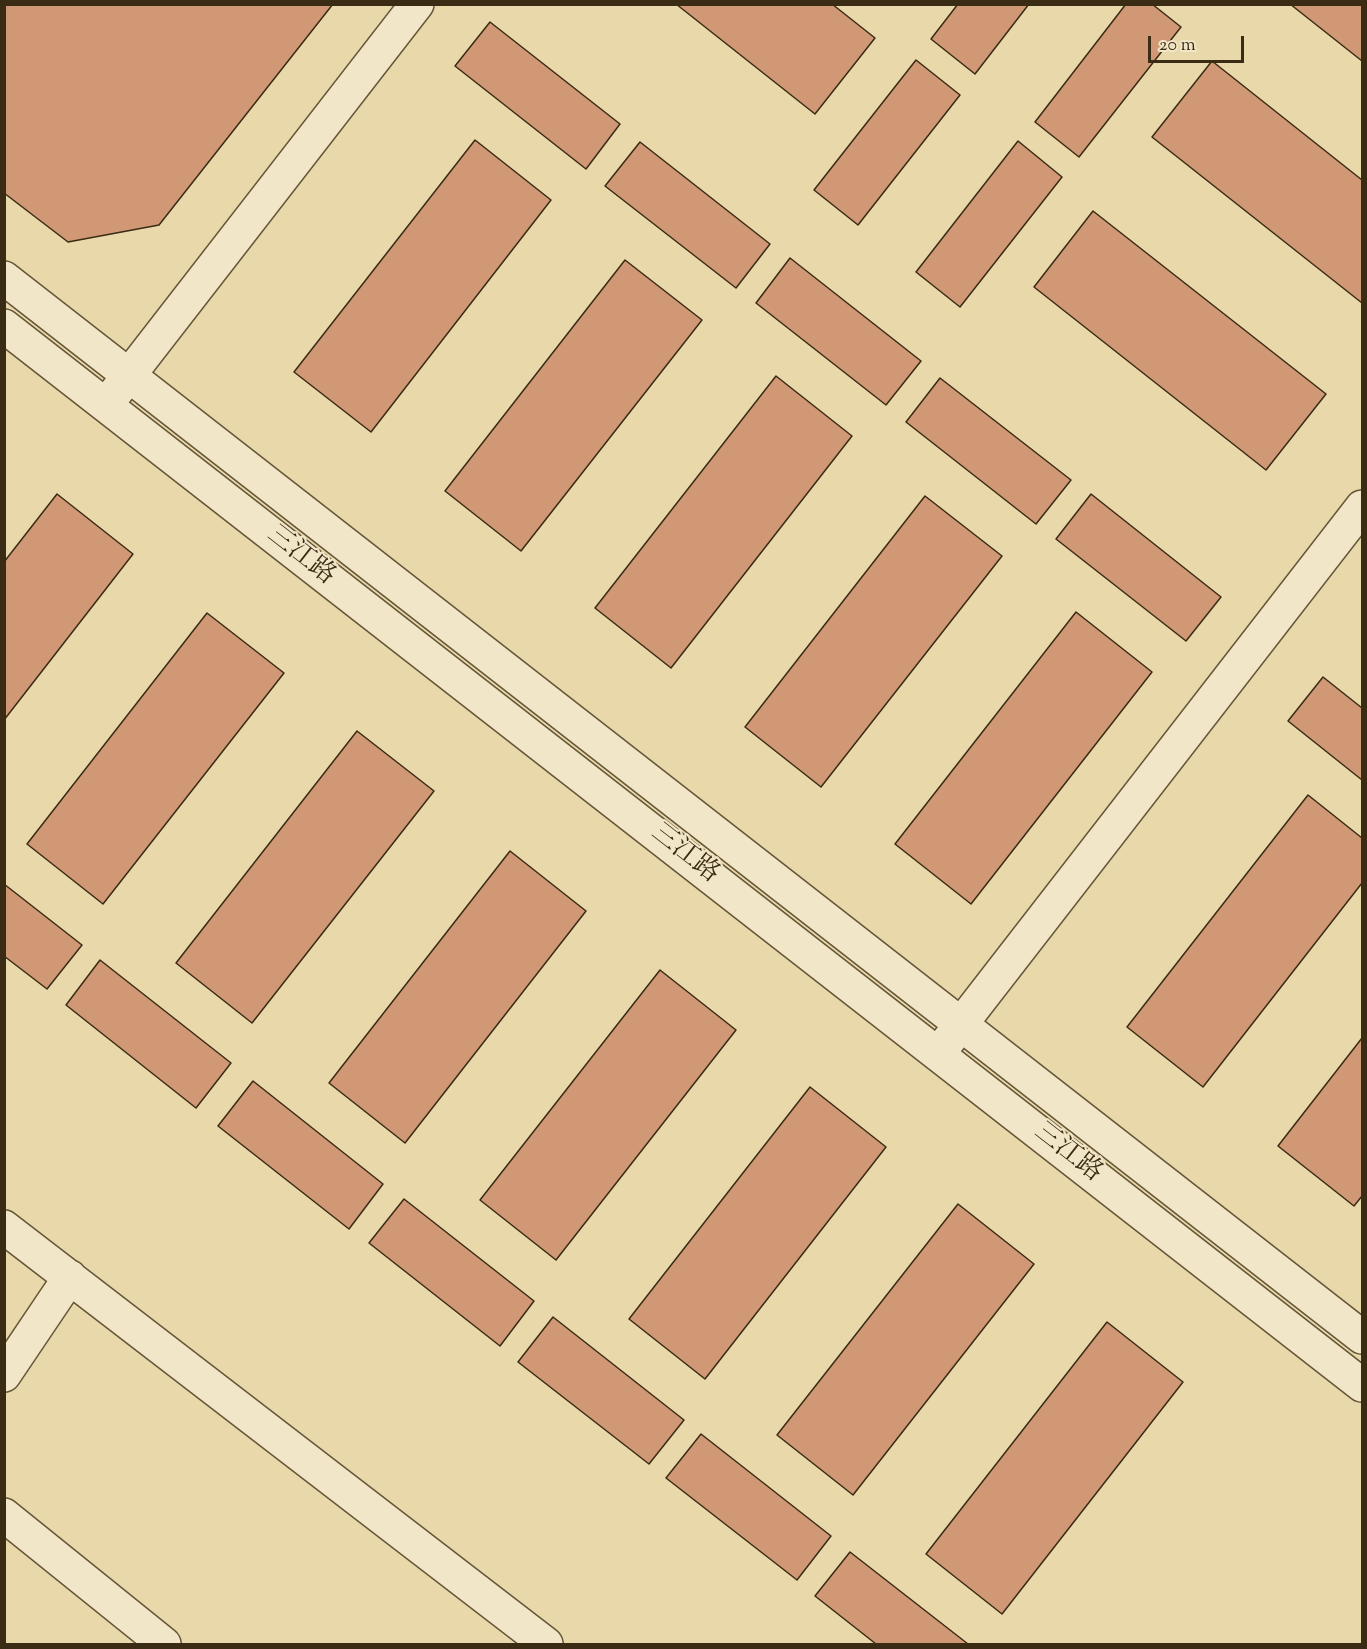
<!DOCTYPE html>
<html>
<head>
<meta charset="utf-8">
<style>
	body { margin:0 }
	#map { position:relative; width:1367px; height:1649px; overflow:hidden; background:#e9d8a9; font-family:"Sorts Mill Goudy",serif }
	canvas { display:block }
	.frame { position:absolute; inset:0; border:6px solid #3a2b14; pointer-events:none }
	.scale { position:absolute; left:1148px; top:36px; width:96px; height:27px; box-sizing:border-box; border:3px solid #3a2b14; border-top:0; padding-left:8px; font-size:18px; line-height:21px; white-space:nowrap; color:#3a2b14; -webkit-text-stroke:4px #f1e6c7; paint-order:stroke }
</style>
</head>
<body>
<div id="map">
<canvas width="1367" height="1649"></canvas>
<div class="frame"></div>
<div class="scale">20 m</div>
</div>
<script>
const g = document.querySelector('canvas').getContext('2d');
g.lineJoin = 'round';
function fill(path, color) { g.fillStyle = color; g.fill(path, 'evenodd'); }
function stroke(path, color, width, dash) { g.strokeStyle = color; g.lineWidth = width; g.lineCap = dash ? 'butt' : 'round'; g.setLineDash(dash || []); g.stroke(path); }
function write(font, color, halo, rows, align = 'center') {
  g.font = font + ' "Sorts Mill Goudy","Noto Serif SC",serif'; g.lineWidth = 4.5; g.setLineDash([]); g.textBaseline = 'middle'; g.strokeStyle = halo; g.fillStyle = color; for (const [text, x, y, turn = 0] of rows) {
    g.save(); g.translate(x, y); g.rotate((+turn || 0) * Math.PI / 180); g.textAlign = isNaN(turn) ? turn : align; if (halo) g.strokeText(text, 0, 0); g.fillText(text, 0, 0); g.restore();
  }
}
const building = new Path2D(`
	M4 4H333L159 225 68 242 4 193Z
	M676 4H832L875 38 815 114Z
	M958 4H1029L975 74 931 39Z
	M1126 4H1152L1181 27 1079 157 1035 122Z
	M1290 4H1362V61Z
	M490 22 620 124 586 169 455 66Z
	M916 60 960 95 858 225 814 190Z
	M1212 61 1362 180V303L1152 137Z
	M475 140 551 200 371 432 294 372Z
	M1018 141 1062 177 960 307 916 272Z
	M640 142 770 244 736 288 605 186Z
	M1093 211 1326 394 1266 470 1034 287Z
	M790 258 921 361 886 405 756 303Z
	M625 260 702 320 521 551 445 491Z
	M776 376 852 436 671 668 595 608Z
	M940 378 1071 480 1036 524 906 422Z
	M57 494 133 554 4 720V562Z
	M1091 494 1221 597 1186 641 1056 539Z
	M925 496 1002 556 821 787 745 727Z
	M1076 612 1152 672 971 904 895 844Z
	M207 613 284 673 103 904 27 844Z
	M1323 677 1362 708V780L1288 721Z
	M357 731 434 791 252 1023 176 963Z
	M1308 795 1362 838V883L1203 1087 1127 1027Z
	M510 851 586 911 405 1143 329 1083Z
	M4 884 82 945 47 989 4 956Z
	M100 960 231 1063 196 1108 66 1005Z
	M660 970 736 1030 556 1260 480 1200Z
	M1362 1038V1196L1354 1206 1278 1146Z
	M253 1081 383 1184 349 1229 218 1126Z
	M810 1087 886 1147 705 1379 629 1319Z
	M404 1199 534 1301 500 1346 369 1243Z
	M958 1204 1034 1264 853 1495 777 1435Z
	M553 1317 684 1420 649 1464 518 1362Z
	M1107 1322 1183 1382 1002 1614 926 1554Z
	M701 1434 831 1536 797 1580 666 1478Z
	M850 1552 968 1644H876L815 1596Z`);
fill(building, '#d09874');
stroke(building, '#3a2b14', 1.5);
const minor = new Path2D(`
	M4 278 1362 1337
	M4 326 1362 1385
	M116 392 417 4
	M948 1041 1362 507
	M4 1227 546 1644
	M4 1375 70 1277
	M4 1515 164 1644`);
stroke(minor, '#665639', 36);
stroke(minor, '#f1e6c7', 33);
write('26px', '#3a2b14', '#f1e6c7', [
	["三江路",300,557,38],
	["三江路",684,855,38],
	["三江路",1067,1154,38]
]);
</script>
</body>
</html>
